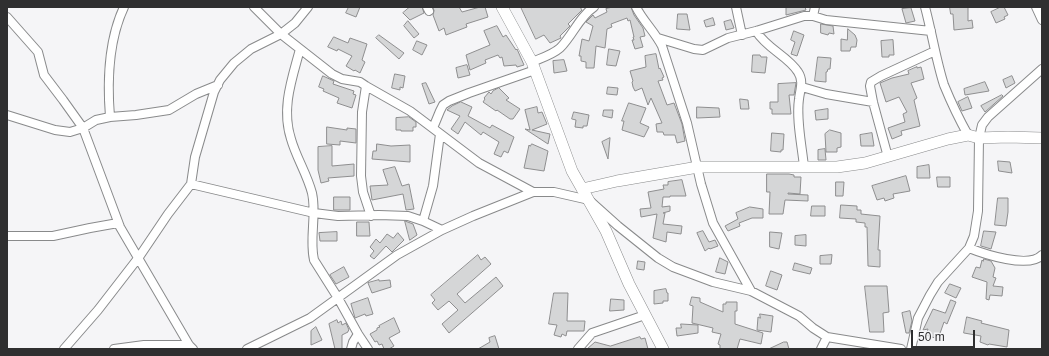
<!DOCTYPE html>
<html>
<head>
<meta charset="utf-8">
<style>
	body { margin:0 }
	#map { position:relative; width:1049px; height:356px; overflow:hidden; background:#f5f5f7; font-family:Helvetica,sans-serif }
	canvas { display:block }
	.frame { position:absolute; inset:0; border:8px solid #2f2f30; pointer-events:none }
	.scale { position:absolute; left:911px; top:330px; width:64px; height:18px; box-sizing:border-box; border:2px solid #2f2f30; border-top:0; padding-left:5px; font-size:12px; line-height:14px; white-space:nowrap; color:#2f2f30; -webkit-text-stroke:3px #f5f5f7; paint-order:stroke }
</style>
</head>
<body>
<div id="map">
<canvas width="1049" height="356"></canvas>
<div class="frame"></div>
<div class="scale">50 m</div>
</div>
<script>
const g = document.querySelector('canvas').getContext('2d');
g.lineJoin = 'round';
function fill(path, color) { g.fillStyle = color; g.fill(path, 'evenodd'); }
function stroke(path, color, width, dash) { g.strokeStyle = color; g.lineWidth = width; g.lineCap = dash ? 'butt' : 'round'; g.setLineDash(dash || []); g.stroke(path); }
const building = new Path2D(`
	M349 7H360L356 17 346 13Z
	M410 7H422L424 13 410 20 403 13Z
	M433 7H459L462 12 480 7H485L488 17 466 24 467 27 446 35 444 28 439 31 433 15 434 11Z
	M521 7H580L582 10 568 24 570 26 560 36 561 38 550 43 544 35 536 39Z
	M613 7H631L634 15 643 28 645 36 640 37 643 47 635 49 632 40H634L633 37H634L630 20 628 21 627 18 611 24 612 27 607 29 605 48 596 46 594 68H586V62L581 61V56H579L582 39 589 41 593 26 586 22 593 15 595 18 607 12 606 9Z
	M805 7 806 10 786 15V8Z
	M950 7H968V21L972 20 973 28 954 30 953 14H951Z
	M1001 7H1004L1008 15 1004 17 1005 19 996 23 991 12Z
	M911 8 915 21 906 23 902 9Z
	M678 14H687L690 30 677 29Z
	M713 18 715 25 706 27 704 21Z
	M731 20 734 28 726 30 724 22Z
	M408 21 419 34 414 38 404 26Z
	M821 24 833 26 834 34 829 33 828 35 821 33Z
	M497 26 503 37 506 35 516 50 517 49 524 65 517 67 516 65 504 66 502 57 500 58 498 55 485 60 486 63 470 70 466 55 490 45 484 31Z
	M848 29 855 35 857 40 856 47H851L850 51H841V39L847 40Z
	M794 31 804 35 797 56 791 54 795 42 791 40Z
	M379 35 404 53 399 59 376 38Z
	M334 37 348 43 350 38 367 44 362 60 365 62 360 73 355 70 354 71 346 66 352 56 338 49 337 51 328 47Z
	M893 40 894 55H889V57H882L881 41Z
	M417 41 427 45 422 55 413 50Z
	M609 49 620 51 616 66 607 65Z
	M656 54 659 69 660 68 664 77 662 78 663 80 658 81 667 105 674 103 682 124 685 141 677 143 675 135H664L663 132H657L656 124 662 123 651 98 648 105 642 88 635 91 633 87 632 82 633 81 630 71 646 67 645 56Z
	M753 55H760L761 57H767L765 73 752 72Z
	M818 57 831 58 830 69H828L827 72H826V82L815 81Z
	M564 60 567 71 554 73 553 61Z
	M467 65 470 75 458 78 456 68Z
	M917 67V68L921 67 924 79 911 83 917 98 914 100 920 126 901 131 902 135 892 139 888 128 905 122 903 114 907 112 899 97 886 102 880 83 892 78 909 74 908 71Z
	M395 74 405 76 403 88 400 87V90L392 88Z
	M323 76 334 81 333 84 354 91 353 94 356 95 352 108 337 103 339 98 323 91 324 89 319 87Z
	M1012 76 1015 83 1006 88 1003 80Z
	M985 82 989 91 965 95 964 89Z
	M426 83 435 102 429 104 422 84Z
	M796 83 794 95H789L791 114H772V109H770V102H778V84Z
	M608 87 618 88 617 95 607 94Z
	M499 88 509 98 506 100 520 109 513 119H510L497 110 496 111 483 102 485 99 484 98 489 92 491 94 493 91Z
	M1002 95 1003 96 985 112 981 106Z
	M968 97 972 108 962 111 958 102Z
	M740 99 748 100 749 109H741Z
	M461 102 472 107 468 116 490 128 492 125 514 137 508 153 504 151 501 157 494 154 499 142 483 132 481 135 465 122 458 134 451 129 460 116 447 110 452 106Z
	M629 103 646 108 640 123 649 127 644 137 622 130 624 121H622Z
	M537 107 538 113 542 112 547 124 532 130 550 134 548 144 525 129 530 130 525 110Z
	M697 107 719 108 720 117 697 118Z
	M828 109V119L816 120 815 111Z
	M604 110H613L612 118 603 116Z
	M574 112 589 115 587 126H583V128L575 127 576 120 572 119Z
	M409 117 416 122V127H413V131H401V130H396V118Z
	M327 127 347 130V128L356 129V143L340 141V145L327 144Z
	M830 130 841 133V147L837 148V152H826L825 134Z
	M772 133 784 134 783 150H781V152L771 151Z
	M872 133 874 146H861L860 135Z
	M610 138 608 159 602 142Z
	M377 144 391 146 410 145V162L372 159 373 151H376Z
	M532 144 548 151 544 171 524 168 529 145 530 146Z
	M332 146V166L354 164V176L328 178 329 181 321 183 318 170V147Z
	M825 149 826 160H818V150Z
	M998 161 1010 162 1012 173 999 171Z
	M929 165 930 178H917V167Z
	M395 167 402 186 409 184 414 209 406 210 403 194 372 200 370 186 388 185 383 170Z
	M767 174H789L794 175V177H801L800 194 788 193V194L808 195V201L785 200 783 214H769L770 192H767Z
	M906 176 910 191 893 194 894 198 885 201 884 198 877 200 872 186Z
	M937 177H950V187H938Z
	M682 180 686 196H670V197H663L662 207 670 206V211L663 213H665L663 224 682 226 681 234 667 232 666 242 653 238 657 214 641 217 640 209 651 208 648 192 664 189 663 185H668V182Z
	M836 182H844L843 196H836Z
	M334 197H350V210H334Z
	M998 198H1008V212L1006 226 995 225Z
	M841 205 857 206V210H861V214L880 216 878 250H880V267L868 266 867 227H865V223L856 222V219L840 218Z
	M812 206H825V216H811Z
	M750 207 763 209V218H752L739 223 740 226 728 231 725 226 738 219 736 213Z
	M405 221 413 224 417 235 410 240Z
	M357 222H369L370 236H357Z
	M703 231 709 242 715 240 718 246 710 249 709 248 705 251 697 233Z
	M984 231 996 232 991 249 981 246Z
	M337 232V241H320L319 233Z
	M770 232 782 233 779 249 770 247Z
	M398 233 404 240 392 252 386 246 374 259 370 256 374 251 370 247 376 239 380 243 387 234 393 238Z
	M806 235V246L795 245V236Z
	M478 255 481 260 485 257 491 264 457 294 465 303 496 277 503 286 449 333 442 324 458 310 449 301 438 310 432 303 435 300 431 295Z
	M832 255 831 264H820V256Z
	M720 258 728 262 725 274 716 272Z
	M984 259 991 261 995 268 993 277 996 278 993 286 1003 287 1002 296 990 295 989 300 986 299 987 282 972 277 976 267 980 268 982 260 983 261Z
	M638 261 645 262 644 270 637 269Z
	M795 263 812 268 810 274 793 270Z
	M344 267 349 277 336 284 330 275Z
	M771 271 782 275 777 290 766 286Z
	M379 280V281L390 280 391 287 372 293 368 283Z
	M950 284 961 288 956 298 945 293Z
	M865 286H887L889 312 883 313 884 332H870Z
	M666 289 667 293H668V301H663V303L654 304V291Z
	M554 293H568L567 321H585L584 331H567L566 336 562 334 561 337 554 335 557 325 549 324Z
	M692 297 700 298V302L723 312V304H726V302H737V311H735V324L763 333 761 344 740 339 737 349H720V345L718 344 721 334 712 332 713 328 692 323 693 306 690 305Z
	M368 298 373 314 366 316 365 314 355 318 351 304Z
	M611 299 624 300V310L610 311Z
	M951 300 956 302 947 324 944 322 938 339 926 335 928 329 923 330 933 309 945 313Z
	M910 311 912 321 909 333H906L902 313Z
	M760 314 773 316 771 332 757 330 758 317 760 318Z
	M967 317 982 321 981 323 1009 330 1007 347 989 344 988 345 980 342 981 336 964 333Z
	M394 318 400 332 389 338 394 346 389 349H384L382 344 379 345 377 341 375 342 370 334 377 330V328L380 327 379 326Z
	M337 320 338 323 341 321 342 325 346 323 349 330 348 331V332L342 335V349H335L329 324Z
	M681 324 698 325V333L677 336 676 328H681Z
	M316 327 322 340 311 345V331Z
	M495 336 499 349H478L490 342 489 338Z
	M640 337 641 339 645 338 648 349H587L595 342 610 346Z
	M784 342H787L789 349H769Z`);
fill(building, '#d5d6d7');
stroke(building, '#8e8e8f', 1);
const street = new Path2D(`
	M254 7 281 34 332 74 342 79 360 82 366 86 410 111 479 163 533 192
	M427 7 429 11
	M636 7C643 21 655 32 662 46L687 123 701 184 713 223 751 291
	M736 7 742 35
	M925 7C932 33 936 60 944 85 951 102 959 119 968 135
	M1036 7 1042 20
	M813 16 815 7
	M7 17 38 52 44 75 63 100 83 128 120 227 189 345 193 349
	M756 31C767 49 788 56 798 72 804 81 800 90 799 99 796 120 802 146 804 167
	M658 38 694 49 703 50 728 38 756 31 804 16H813L826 20 931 31
	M300 49C292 79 281 108 291 139 296 157 307 174 312 193 317 215 309 238 314 260L338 298 358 334 368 349
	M532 62C541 58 552 55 560 48 573 35 579 17 594 7
	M366 86 362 112 361 176 363 192 371 216
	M802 87 826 94 873 102
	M7 115 55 130 70 132 83 128 96 120 110 117 136 115 169 110 196 94 218 85
	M110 117C107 80 108 41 124 7
	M433 128 440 111 443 105 449 101 469 93 535 70
	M888 157 873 102 870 86 871 82 881 76 935 51
	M191 184 314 213 338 216 379 215 408 216 423 221 442 230
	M423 221 433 186 440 134
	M7 236H53L90 228 118 223
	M969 248C984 254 1029 269 1042 255
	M64 349 98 310 139 257 168 214 191 184 195 157 214 92 220 80 234 63 251 49 281 34 295 23 308 7
	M114 349 144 345H189
	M247 349 310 318 397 255 442 230 473 216 533 192H554L589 200 618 226 658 258 673 267 713 282 751 291 799 316 813 328 827 337 901 349
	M351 349 353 342 358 334
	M578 349 592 333 645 315
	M821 349 827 337
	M911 349 918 318 930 295 938 282 969 248 974 236 978 211 979 138 982 125 988 117 1042 69`);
const secondary = new Path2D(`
	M502 7 532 62 572 171 606 231 629 284 663 349
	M582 189 617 181 698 167H837L865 163 948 139 968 135 979 138 1008 137 1042 138`);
stroke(street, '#898a8b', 10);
stroke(secondary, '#898a8b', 12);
stroke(street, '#fff', 8);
stroke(secondary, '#fff', 11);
</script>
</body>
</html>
